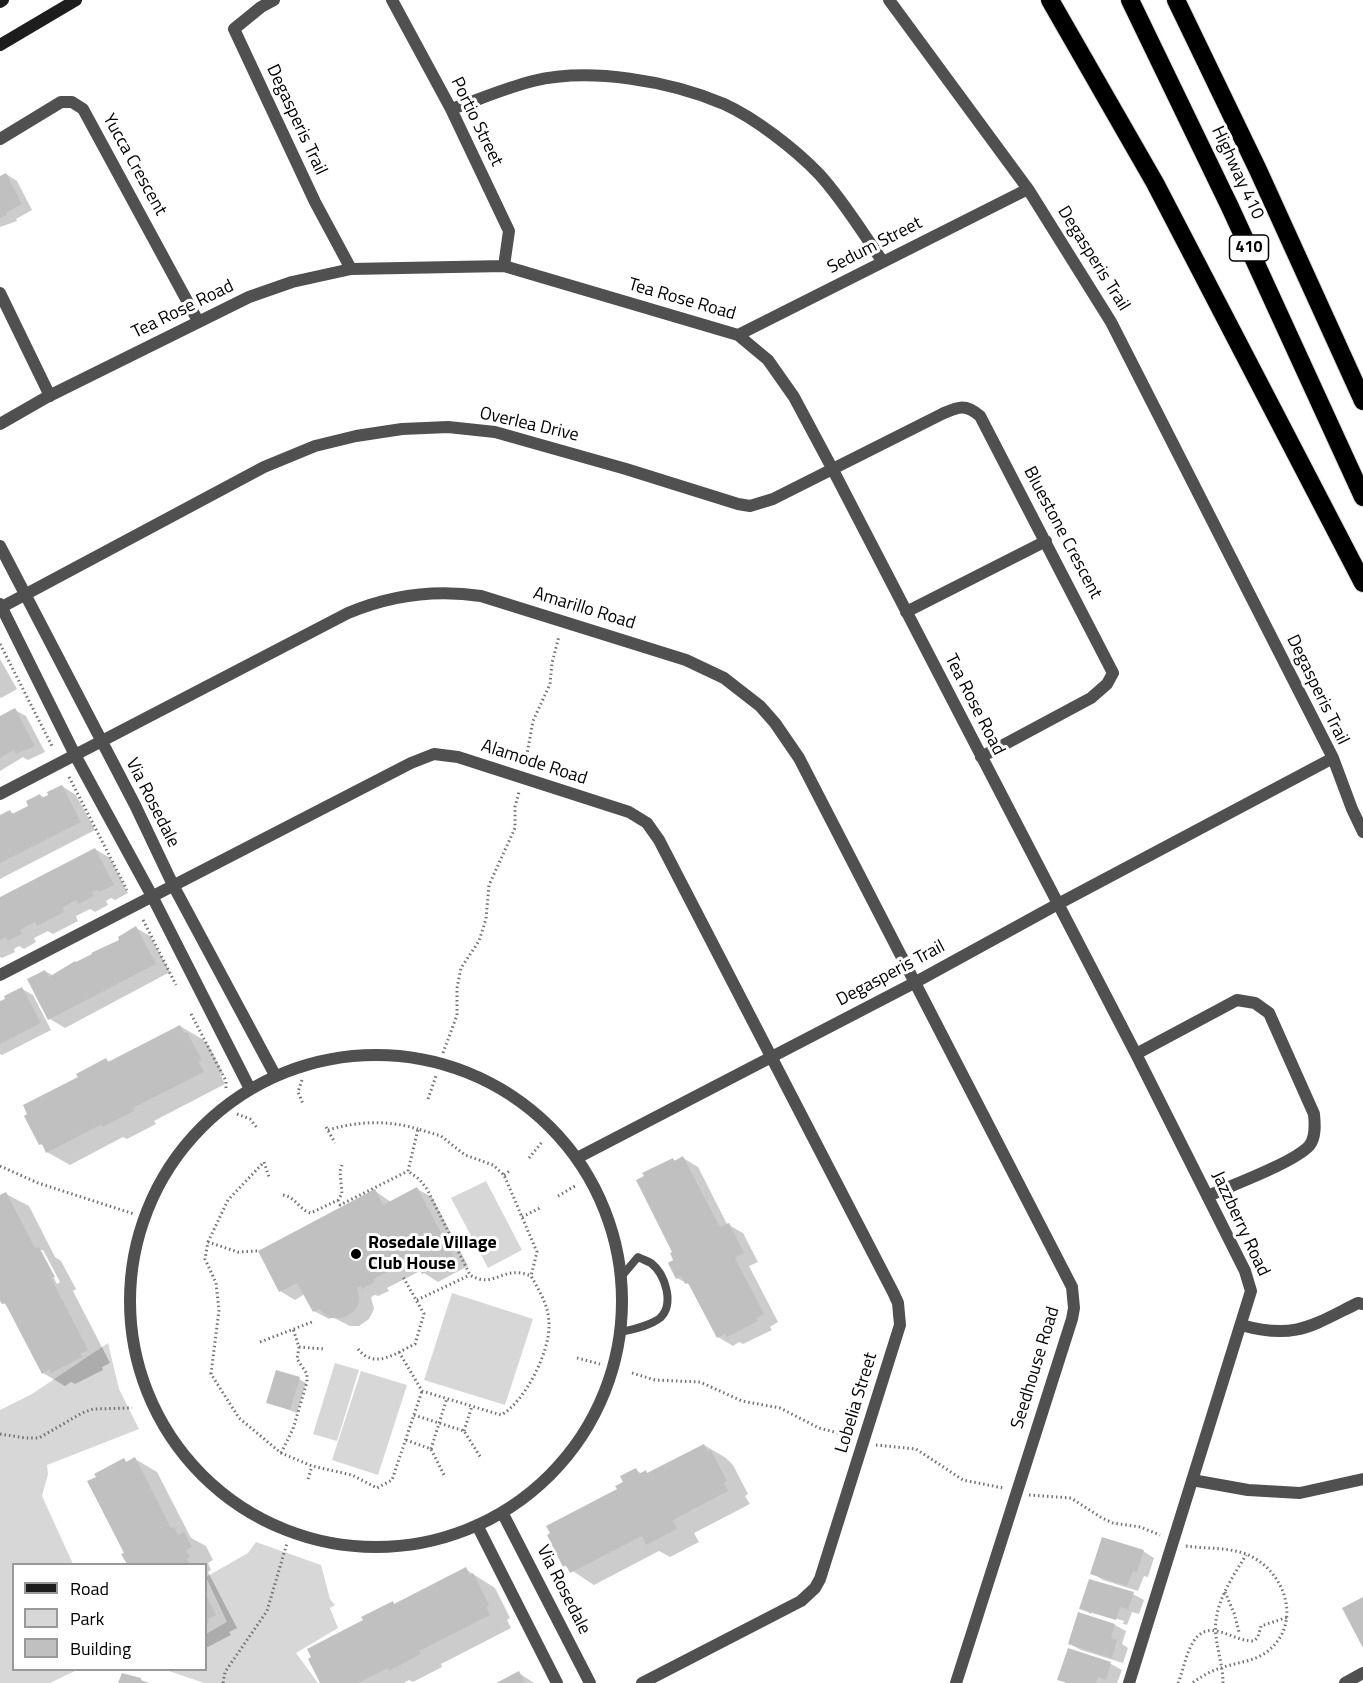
<!DOCTYPE html>
<html>
<head>
<meta charset="utf-8">
<style>
	body { margin:0 }
	#map { position:relative; width:1363px; height:1683px; overflow:hidden; background:#fff; font-family:"Titillium Web",sans-serif }
	canvas { display:block }
	.legend { position:absolute; left:12px; top:1563px; width:195px; height:108px; box-sizing:border-box; background:#fff; border:2px solid #999; margin:0; padding:8px 10px; list-style:none; font-size:18px; color:#000 }
	.legend li { display:flex; align-items:center; gap:12px; height:30px }
	.legend b { width:30px; border:2px solid #999 }
</style>
</head>
<body>
<div id="map">
<canvas width="1363" height="1683"></canvas>
<ul class="legend">
<li><b style="height:8px;background:#1d1d1d"></b>Road</li>
<li><b style="height:16px;background:#d7d7d7"></b>Park</li>
<li><b style="height:16px;background:#c0c0c0"></b>Building</li>
</ul>
</div>
<script>
const g = document.querySelector('canvas').getContext('2d');
g.lineJoin = 'round';
function fill(path, color) { g.fillStyle = color; g.fill(path, 'evenodd'); }
function stroke(path, color, width, dash) { g.strokeStyle = color; g.lineWidth = width; g.lineCap = dash ? 'butt' : 'round'; g.setLineDash(dash || []); g.stroke(path); }
function write(font, color, halo, rows, align = 'center') {
  g.font = font + ' "Titillium Web",sans-serif'; g.lineWidth = 6; g.setLineDash([]); g.textBaseline = 'middle'; g.strokeStyle = halo; g.fillStyle = color; for (const [text, x, y, turn = 0] of rows) {
    g.save(); g.translate(x, y); g.rotate((+turn || 0) * Math.PI / 180); g.textAlign = isNaN(turn) ? turn : align; if (halo) g.strokeText(text, 0, 0); g.fillText(text, 0, 0); g.restore();
  }
}
fill(new Path2D(`
	M486 1181 522 1250 488 1268 451 1198Z
	M452 1293 533 1319 505 1405 424 1380Z
	M108 1343 119 1389 139 1429 47 1465 48 1474 42 1496 73 1564H14V1670H77L50 1683H0V1410L32 1394Z
	M335 1363 359 1370 337 1441 313 1434Z
	M361 1371 407 1385 378 1475 332 1460Z
	M256 1542 321 1565 330 1599 335 1605 330 1608 338 1628 296 1653 318 1683H204L166 1670H206V1634L227 1622 206 1577 248 1553Z`), '#d7d7d7');
fill(new Path2D(`
	M6 174 17 181 32 210 16 219 17 221 0 227V177Z
	M0 659 17 689 1 698 0 697Z
	M15 710 26 716 45 752 28 760 23 757 0 771V718Z
	M62 786 76 795 95 830 0 879V817L10 812 15 814 30 806 40 795 45 798Z
	M95 849 110 858 128 893 115 900 111 898 106 901 108 905 95 912 90 909 76 916 78 921 53 934 48 931 34 938 36 942 24 949 19 946 14 949 15 952 2 958 0 957V898Z
	M136 928 150 936 170 972 65 1028 50 1019 45 971 54 976 121 941Z
	M22 989 33 995 51 1030 2 1055 0 1054V1003Z
	M180 1026 202 1039 209 1046 223 1073 220 1074 225 1084 154 1121 156 1124 127 1139 123 1137 70 1165 47 1152 45 1146 40 1144 80 1078 106 1060 110 1062Z
	M683 1158 698 1167 727 1224 743 1233 758 1262 749 1266 778 1322 770 1327 772 1330 743 1344 739 1342 733 1346 718 1337 692 1286 677 1278 674 1253 673 1160 676 1161Z
	M417 1189 432 1197 468 1266 438 1282 424 1273 422 1270 387 1288 389 1291 378 1296 375 1295 371 1297 374 1309 369 1319 359 1326H350L332 1317 329 1319 314 1311 305 1294 295 1300 280 1291 375 1191 391 1202Z
	M6 1194 29 1206 55 1257 61 1261 76 1289 73 1291 110 1363 102 1367 103 1370 75 1384 71 1382 65 1386 43 1373 8 1306 3 1303 0 1298V1196ZM39 1250H43L60 1282 57 1284Z
	M299 1379 306 1383 297 1413 268 1402Z
	M704 1445 726 1458 733 1465 748 1494 745 1496 750 1504 694 1533 699 1542 670 1557 659 1551 594 1585 565 1566 619 1489 636 1470 642 1474 646 1472 649 1474Z
	M135 1459 157 1472 191 1538 206 1546 213 1560 208 1563 211 1570 208 1572 237 1628 229 1632 231 1635 206 1648V1564H128L123 1555 126 1553 124 1460 128 1463Z
	M1143 1551 1154 1558 1148 1577 1144 1576 1138 1591 1103 1580 1092 1573Z
	M465 1569 495 1588 510 1618 507 1620 511 1628 441 1664 442 1667 413 1682 409 1680 404 1683H322L365 1620 392 1603 396 1605Z
	M1133 1594 1144 1600 1139 1614 1132 1612 1127 1625 1092 1614 1123 1624 1124 1621 1091 1611V1614L1081 1608Z
	M1079 1614 1115 1625 1126 1631 1122 1644 1128 1648 1123 1663 1081 1650 1070 1644Z
	M1069 1650 1111 1664 1122 1670 1117 1683H1066L1059 1679Z
	M519 1673 534 1683H500Z`), '#0003');
fill(new Path2D(`
	M6 173 22 204 6 213 7 215 0 218V176Z
	M15 708 35 746 16 754 14 750 0 758V716Z
	M62 785 81 822 0 863V815L10 810 12 814 28 806 26 801 40 794 42 798 48 795 47 792Z
	M95 848 114 885 99 892 97 890 92 892 94 896 78 904 76 900 62 908 64 912 37 926 35 922 20 930 22 934 8 941 6 937 0 940V897Z
	M136 926 156 964 48 1020 27 979 45 970 49 977 75 961 76 962 92 954 91 953 119 940 118 937Z
	M22 987 41 1023 0 1044V1001L5 999 4 996Z
	M180 1025 184 1033 187 1032 202 1060 199 1062 204 1072 133 1108 134 1111 103 1127 102 1124 46 1153 42 1144 39 1145 24 1116 27 1114 23 1105 78 1077 76 1074 106 1058 108 1062Z
	M683 1156 720 1227 729 1223 744 1253 735 1258 764 1314 756 1318 758 1321 727 1337 725 1334 717 1338 688 1283 685 1284 681 1276 676 1279 668 1263 673 1260 670 1253 672 1252 636 1180 644 1176 642 1173 673 1158 674 1161Z
	M417 1187 454 1257 422 1274 414 1258 374 1279 375 1282 362 1289 361 1286 357 1288 359 1297 358 1306 352 1313 343 1318H330L319 1309 313 1312 297 1283 279 1292 258 1251 375 1189 383 1205Z
	M6 1192 35 1248 39 1247 55 1277 51 1278 88 1350 80 1354 82 1357 51 1373 50 1369 42 1374 5 1303 2 1304 0 1301V1195Z
	M276 1370 300 1377 290 1410 266 1403Z
	M704 1444 708 1452 711 1450 727 1481 724 1483 728 1491 673 1520 677 1529 646 1545 642 1536 570 1573 566 1565 563 1567 547 1535 550 1533 546 1526 617 1489 615 1486 623 1482 620 1476 636 1468 639 1474 646 1470 647 1473Z
	M135 1457 171 1528 174 1527 178 1535 184 1532 192 1547 186 1550 190 1557 187 1559 190 1564H127L121 1554 124 1553 87 1481 96 1477 94 1474 124 1458 126 1462Z
	M1102 1537 1144 1550 1137 1572 1133 1571 1127 1586 1090 1574Z
	M466 1567 470 1575 473 1573 489 1605 486 1607 490 1615 419 1651 421 1654 389 1671 388 1668 358 1683H320L308 1659 311 1657 307 1649 363 1620 361 1617 393 1601 394 1604Z
	M1089 1579 1134 1592 1128 1609 1120 1607 1116 1620 1079 1609Z
	M206 1595 216 1615 208 1619 209 1622 206 1624Z
	M1363 1597V1648L1342 1608Z
	M1078 1612 1115 1624 1111 1638 1117 1640 1112 1658 1068 1644Z
	M1068 1648 1111 1662 1106 1680 1098 1677 1096 1683H1068L1057 1680Z
	M519 1671 525 1683H496Z
	M122 1673 141 1678V1680L149 1683H118Z`), '#c0c0c0');
const highway = new Path2D(`
	M1050 0 1155 183 1363 583
	M1130 0 1230 207 1363 497
	M1176 0 1258 170 1363 401`);
stroke(highway, '#dbdbdb', 20);
stroke(new Path2D(`
	M0 644 53 748
	M525 765 533 721 550 684 552 663 559 636
	M69 777 127 890
	M143 920 176 985
	M191 1014 226 1081V1091
	M443 1053 457 1015V988L461 968 479 941 486 919 489 885 515 828V807L519 792
	M302 1080 298 1092 303 1104
	M428 1099 436 1076
	M237 1114 250 1119 257 1128
	M326 1127 335 1143
	M328 1130C358 1121 388 1120 418 1129
	M529 1158 542 1142
	M0 1166 38 1183 134 1214
	M408 1171 418 1129 441 1136 465 1155 493 1165 504 1175 537 1252 531 1276
	M504 1175 511 1170
	M283 1195C296 1197 299 1210 311 1213L338 1200 342 1194 340 1171 342 1165
	M558 1196 575 1186
	M338 1200 340 1205 408 1171
	M522 1217 540 1208
	M208 1242 228 1200 264 1162 269 1177
	M257 1251 238 1252 208 1242 205 1259 216 1283 219 1310 211 1374 239 1418 281 1453 312 1466 352 1475 377 1488 392 1480 422 1391
	M417 1300 470 1275
	M260 1342 312 1322
	M299 1347 325 1349
	M358 1349C375 1370 396 1353 415 1344L424 1314 402 1275
	M399 1352 422 1391 501 1415C525 1402 550 1351 549 1325 549 1306 540 1292 531 1276 502 1264 495 1290 470 1275L427 1189 419 1179 408 1171
	M577 1358 600 1364
	M632 1373 655 1380 700 1382 742 1401 780 1408 819 1428 850 1436
	M414 1415 464 1431 481 1458
	M464 1431 472 1406
	M0 1434 26 1438H39L82 1413 93 1409 132 1408
	M406 1440 431 1449 445 1477
	M876 1445 916 1449 963 1480 1003 1488
	M431 1449 447 1398
	M281 1453 293 1429 307 1382V1374L297 1359 299 1347 293 1329
	M308 1479 312 1466
	M1029 1495 1071 1498 1102 1518 1113 1523 1140 1527 1160 1535
	M1186 1546C1206 1549 1227 1547 1246 1554 1284 1569 1304 1622 1268 1651 1254 1662 1237 1662 1221 1668 1210 1671 1201 1677 1192 1683
	M1225 1592 1234 1613 1239 1632
	M223 1683 225 1672 267 1611 287 1543
	M1178 1683C1186 1665 1189 1625 1217 1631 1230 1634 1240 1641 1254 1641L1258 1637 1261 1626 1288 1617
	M1223 1683C1223 1668 1218 1652 1216 1637 1212 1606 1231 1580 1246 1555`), '#727272', 3, [1.5, 3]);
stroke(new Path2D(`
	M621 1332C633 1329 650 1326 660 1318 675 1304 665 1274 651 1263 647 1261 642 1259 638 1257L621 1277`), '#505050', 8);
stroke(new Path2D(`
	M274 0 261 7 234 29 315 202 351 269
	M392 0 451 109 509 231 504 266
	M889 0 1028 189 1111 322 1333 758 1352 809 1363 832
	M451 109C478 100 505 88 533 81 590 67 670 81 724 104 755 118 795 149 819 174 843 200 862 232 883 262
	M0 139 61 102H72L83 109 198 321
	M0 293 50 396
	M738 335 1028 189
	M0 424 47 397 249 297 292 282 351 269 504 266 738 335 768 360 794 397 833 470 1136 1054 1245 1271 1251 1291 1129 1683
	M0 546 135 805 173 885 275 1075
	M0 604 75 755 152 896 249 1087
	M0 608 264 467 315 446 356 436 402 429 448 427 495 432 626 469 738 504 750 506 773 499 942 414C958 407 965 403 980 416L1113 673 1107 684 1091 698 981 757
	M906 612 1046 541
	M0 794 348 613C391 595 434 589 481 596L686 660 724 678 760 706 775 723 799 758 1072 1287 1074 1308 1072 1319 956 1683
	M0 975 411 763 434 754 458 757 629 812 647 823 659 840 894 1294 898 1303 900 1325 820 1579 815 1588 801 1601 642 1683
	M1136 1054 1237 1000 1255 1003 1269 1013 1314 1114C1315 1124 1316 1138 1309 1146 1293 1163 1232 1185 1208 1196
	M130 1301a246 246 0 1 1 492 0a246 246 0 1 1-492 0Z
	M577 1158 914 983 1058 904 1333 758
	M1241 1325C1295 1340 1311 1326 1358 1303L1363 1304
	M1192 1480 1248 1490 1300 1493 1363 1479
	M503 1514 590 1683
	M477 1525 557 1683
	M1345 1683 1363 1673`), '#505050', 12);
stroke(new Path2D(`
	M0 2 3 0
	M0 45 76 0`), '#1d1d1d', 12);
stroke(highway, '#000', 18);
for (const [x, y, r, color] of [
	[356,1254,6,"#000"]
]) { const dot = new Path2D(); dot.arc(x, y, r, 0, 2 * Math.PI); g.fillStyle = color; g.fill(dot); stroke(dot, '#fff', 2); }
for (const [x, y, w] of [
	[1249,248,39]
]) { const box = new Path2D(); box.roundRect(x - w / 2, y - 13, w, 26, 4.5); g.fillStyle = '#fff'; g.fill(box); stroke(box, '#000', 1.5); }
write('bold 16px', '#000', null, [
	["410",1249,248]
]);
write('18px', '#000', '#fff', [
	["Degasperis Trail",296,120,65],
	["Portio Street",476,122,64],
	["Yucca Crescent",134,165,61],
	["Highway 410",1237,173,65],
	["Sedum Street",875,246,-27],
	["Degasperis Trail",1093,259,58],
	["Tea Rose Road",682,300,16],
	["Tea Rose Road",183,310,-26],
	["Overlea Drive",529,425,13],
	["Bluestone Crescent",1062,533,62],
	["Amarillo Road",584,609,17],
	["Degasperis Trail",1317,690,64],
	["Tea Rose Road",974,705,63],
	["Alamode Road",534,763,18],
	["Via Rosedale",152,803,63],
	["Degasperis Trail",891,974,-28],
	["Jazzberry Road",1240,1224,65],
	["Seedhouse Road",1036,1368,-73],
	["Lobelia Street",857,1403,-73],
	["Via Rosedale",563,1590,63]
]);
write('bold 18px', '#000', '#fff', [
	["Rosedale Village",368,1244],
	["Club House",368,1265]
], 'left');
</script>
</body>
</html>
